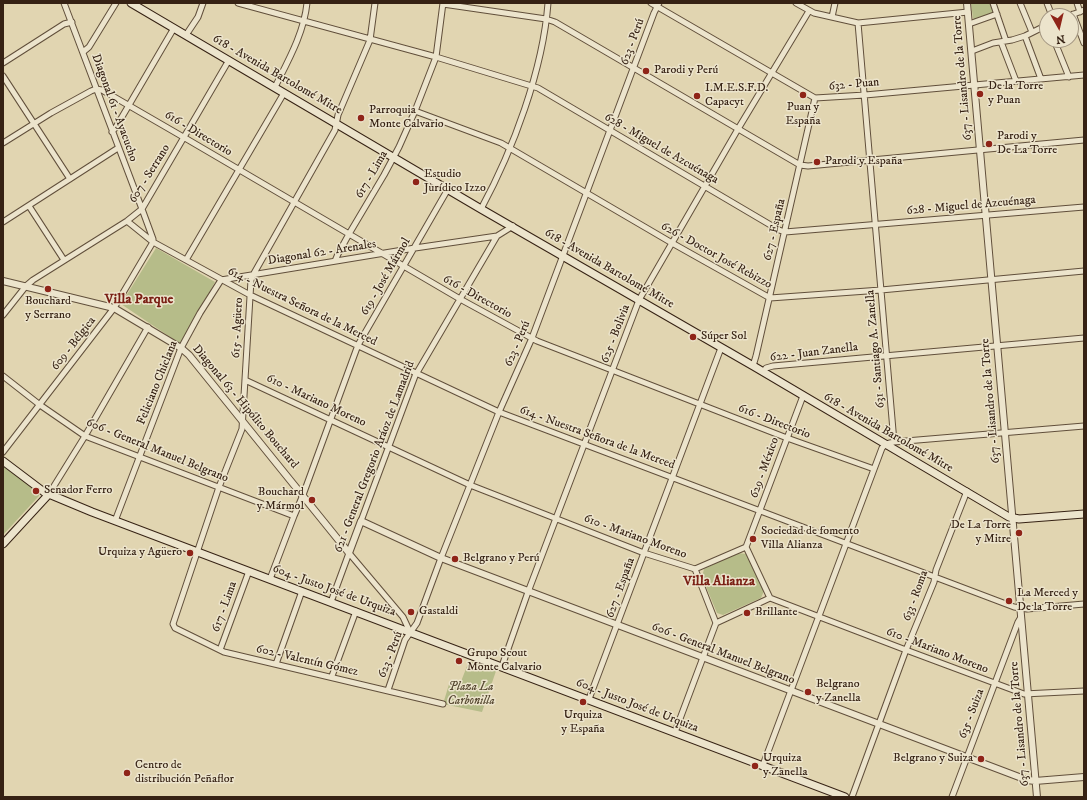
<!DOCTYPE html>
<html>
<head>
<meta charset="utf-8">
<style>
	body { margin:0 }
	#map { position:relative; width:1087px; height:800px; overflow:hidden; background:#e1d5b1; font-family:"IM FELL DW Pica",serif }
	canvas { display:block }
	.frame { position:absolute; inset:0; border:4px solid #362214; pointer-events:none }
	.north { position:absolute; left:1039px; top:8px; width:40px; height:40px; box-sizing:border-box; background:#ece4cc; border:1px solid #a39682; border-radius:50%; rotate:172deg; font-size:11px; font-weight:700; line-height:16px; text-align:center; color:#362214 }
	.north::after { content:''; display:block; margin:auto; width:14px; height:18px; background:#8f2418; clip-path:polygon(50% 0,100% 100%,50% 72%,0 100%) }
</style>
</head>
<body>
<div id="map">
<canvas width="1087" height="800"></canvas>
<div class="frame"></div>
<div class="north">N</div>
</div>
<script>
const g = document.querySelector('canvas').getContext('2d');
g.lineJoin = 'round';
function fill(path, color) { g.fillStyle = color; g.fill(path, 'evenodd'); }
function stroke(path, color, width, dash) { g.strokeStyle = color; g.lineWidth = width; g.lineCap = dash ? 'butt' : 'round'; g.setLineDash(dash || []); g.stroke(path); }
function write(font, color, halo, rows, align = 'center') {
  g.font = font + ' "IM FELL DW Pica",serif'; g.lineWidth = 3; g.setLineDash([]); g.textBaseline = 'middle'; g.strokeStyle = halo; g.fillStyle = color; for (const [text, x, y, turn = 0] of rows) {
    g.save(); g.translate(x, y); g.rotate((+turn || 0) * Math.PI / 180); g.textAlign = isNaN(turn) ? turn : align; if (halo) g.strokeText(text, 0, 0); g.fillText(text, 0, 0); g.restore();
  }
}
fill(new Path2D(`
	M971 3H991L994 12 975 20 973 18Z
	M156 248 215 282 183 341 179 343 121 304Z
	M3 466 39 493V496L3 535Z
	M737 553 747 554 764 591 761 598 723 615 717 613 702 577 704 569Z
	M469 661 496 671 482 712 443 704 450 681 460 684Z`), '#b6bc89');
const minor = new Path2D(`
	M238 3 436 57 538 88 779 230 785 232 1084 207
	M375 3 370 40 338 115 335 130 253 275 251 280 242 429 219 487 173 624 175 628 224 652 443 704
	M651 3 815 98 865 95 1084 75
	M796 3 814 13 858 23 968 12
	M993 3 1006 41
	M1020 3 1032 32
	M1047 3 1052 16
	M1077 3 1080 12
	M443 4 546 19 555 22 800 165 808 166 1084 140
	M1073 14 1084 43
	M1069 16 1084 10
	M832 17 835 3
	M858 23 894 442
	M969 24 997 14
	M186 35 198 17 203 3
	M1025 36 1041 79
	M1054 40 1069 77
	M1001 42 1016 81
	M972 51 993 43 1012 40 1025 36 1047 25
	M83 52 89 47 116 3
	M3 63 64 24 72 22
	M3 76 70 179
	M275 87C288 61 304 33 307 3
	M415 111 501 143 672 243 770 298 881 290 1084 271
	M112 132 116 127 129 105 174 28
	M3 143 51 113 91 91 96 89 102 90 185 138 460 299 537 341 787 438 874 469
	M29 206 64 260
	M481 209C513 150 543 70 548 3
	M127 221 153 242 250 295 499 412 1014 607 1027 609 1084 604
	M3 222 118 148
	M186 260 284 93
	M335 261 338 254 349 234 384 175 399 147 415 111 436 57 443 3
	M3 315 26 286 33 280 127 221 142 209 229 60
	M753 366 756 356 815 98
	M763 372 766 368 773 366 1084 338
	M3 376 40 405 85 436 294 516
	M245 380 470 485 644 553 695 569
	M3 452 114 308 153 242V239L142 209 64 3
	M49 494 85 436 148 327
	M115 521 181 348 200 313 221 280 415 248 497 236
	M361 521 415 376 497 236 513 226
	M746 547 770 598
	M695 569 746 547 803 396
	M695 569 716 623
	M270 579 294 516 303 495 358 345 448 189
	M331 602 349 553 403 617 410 632
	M716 623 770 598 906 650 1024 694 1084 691
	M220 650 249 571
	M276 664 302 591
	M502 666 528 592 639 300 738 129 809 11
	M332 676 356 611
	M388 690 405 640 417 623 441 558 499 412 532 338 654 13 659 3
	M589 699 721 348
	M675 732 716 623
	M763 765 882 448 886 444 894 442 1084 426
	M852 797 906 650 934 582 936 570 967 491
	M952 797 1018 622 1021 617`);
const tertiary = new Path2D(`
	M967 3 1037 797
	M3 281 114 308 181 348 189 355 349 553
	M349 553 361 521 441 558 1027 780 1035 781 1084 777`);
const secondary = new Path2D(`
	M131 3 481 209 755 367 1009 517 1019 519 1084 514
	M3 461 44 492 92 512 845 797
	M3 544 49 494`);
stroke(minor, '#614f3b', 7);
stroke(tertiary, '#614f3b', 8);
stroke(secondary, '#362214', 9);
stroke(minor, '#ece4cc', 5);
stroke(tertiary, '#ece4cc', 6);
stroke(secondary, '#ece4cc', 7);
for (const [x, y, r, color] of [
	[646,71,4,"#8f2418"],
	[980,94,4,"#8f2418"],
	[803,95,4,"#8f2418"],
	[697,96,4,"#8f2418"],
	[361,118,4,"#8f2418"],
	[989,144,4,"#8f2418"],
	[817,162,4,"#8f2418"],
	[416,182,4,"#8f2418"],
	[48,289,4,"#8f2418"],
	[693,337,4,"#8f2418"],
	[36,491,4,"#8f2418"],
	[312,500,4,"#8f2418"],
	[1019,533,4,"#8f2418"],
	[753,539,4,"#8f2418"],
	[190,553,4,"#8f2418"],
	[455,559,4,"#8f2418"],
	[1009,601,4,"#8f2418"],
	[411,612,4,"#8f2418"],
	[747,613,4,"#8f2418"],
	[459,661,4,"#8f2418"],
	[808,692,4,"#8f2418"],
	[583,702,4,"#8f2418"],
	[981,759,4,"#8f2418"],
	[755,766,4,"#8f2418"],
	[127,773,4,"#8f2418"]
]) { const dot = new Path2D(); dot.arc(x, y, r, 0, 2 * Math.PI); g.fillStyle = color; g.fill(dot); stroke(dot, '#ece4cc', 1.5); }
write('12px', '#362214', '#ece4cc', [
	["623 - Perú",633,42,-70],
	["618 - Avenida Bartolomé Mitre",277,75,30],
	["637 - Lisandro de la Torre",963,78,-95],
	["632 - Puan",854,85,-5],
	["Diagonal 61 - Ayacucho",114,108,70],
	["616 - Directorio",198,134,31],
	["628 - Miguel de Azcuénaga",661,149,30],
	["607 - Serrano",150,174,-58],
	["617 - Lima",372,175,-60],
	["628 - Miguel de Azcuénaga",971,206,-5],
	["627 - España",775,230,-77],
	["Diagonal 62 - Arenales",322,253,-9],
	["626 - Doctor José Rebizzo",716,256,29],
	["618 - Avenida Bartolomé Mitre",609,269,30],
	["619 - José Mármol",386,277,-60],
	["616 - Directorio",477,297,29],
	["614 - Nuestra Señora de la Merced",302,307,26],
	["615 - Agüero",238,328,-87],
	["625 - Bolivia",616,334,-69],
	["609 - Bélgica",74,344,-52],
	["623 - Perú",518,344,-67],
	["631 - Santiago A. Zanella",876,349,-95],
	["622 - Juan Zanella",814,353,-7],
	["Feliciano Chiclana",158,383,-68],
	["610 - Mariano Moreno",316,401,25],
	["637 - Lisandro de la Torre",991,401,-95],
	["Diagonal 63 - Hipólito Bouchard",245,407,50],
	["616 - Directorio",774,422,21],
	["618 - Avenida Bartolomé Mitre",888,433,30],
	["614 - Nuestra Señora de la Merced",597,438,20],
	["606 - General Manuel Belgrano",157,451,22],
	["621 - General Gregorio Aráoz de Lamadrid",375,457,-69],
	["629 - México",765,468,-70],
	["610 - Mariano Moreno",635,537,20],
	["627 - España",621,588,-70],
	["604 - Justo José de Urquiza",334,591,20],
	["633 - Roma",916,596,-70],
	["617 - Lima",225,607,-70],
	["610 - Mariano Moreno",937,651,21],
	["606 - General Manuel Belgrano",723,654,21],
	["623 - Perú",391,655,-69],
	["602 - Valentín Gómez",307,661,13],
	["604 - Justo José de Urquiza",637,706,21],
	["635 - Suiza",972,714,-69],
	["637 - Lisandro de la Torre",1020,724,-95]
]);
write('12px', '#362214', '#ece4cc', [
	["Parodi y Perú",654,71],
	["De la Torre",988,87],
	["y Puan",988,101],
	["I.M.E.S.F.D.",705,89],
	["Capacyt",705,103],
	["Puan y",803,108,"center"],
	["España",803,122,"center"],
	["Parroquia",369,111],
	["Monte Calvario",369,125],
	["Parodi y",997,137],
	["De La Torre",997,151],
	["Parodi y España",825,162],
	["Estudio",424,175],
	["Jurídico Izzo",424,189],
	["Bouchard",48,302,"center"],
	["y Serrano",48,316,"center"],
	["Súper Sol",701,337],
	["Senador Ferro",44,491],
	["Bouchard",304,493,"right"],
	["y Mármol",304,507,"right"],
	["De La Torre",1011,526,"right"],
	["y Mitre",1011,540,"right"],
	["Sociedad de fomento",761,532],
	["Villa Alianza",761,546],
	["Urquiza y Agüero",182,553,"right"],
	["Belgrano y Perú",463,559],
	["La Merced y",1017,594],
	["De la Torre",1017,608],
	["Gastaldi",419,612],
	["Brillante",755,613],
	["Grupo Scout",467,654],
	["Monte Calvario",467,668],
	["Belgrano",816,685],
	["y Zanella",816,699],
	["Urquiza",583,716,"center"],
	["y España",583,730,"center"],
	["Urquiza",763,759],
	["y Zanella",763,773],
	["Belgrano y Suiza",973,759,"right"],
	["Centro de",135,766],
	["distribución Peñaflor",135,780]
], 'left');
write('italic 12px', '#564831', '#ece4cc', [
	["Plaza La",471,688],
	["Carbonilla",471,702]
]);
write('bold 14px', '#7a1f14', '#ece4cc', [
	["Villa Parque",139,300],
	["Villa Alianza",719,582]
]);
</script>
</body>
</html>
